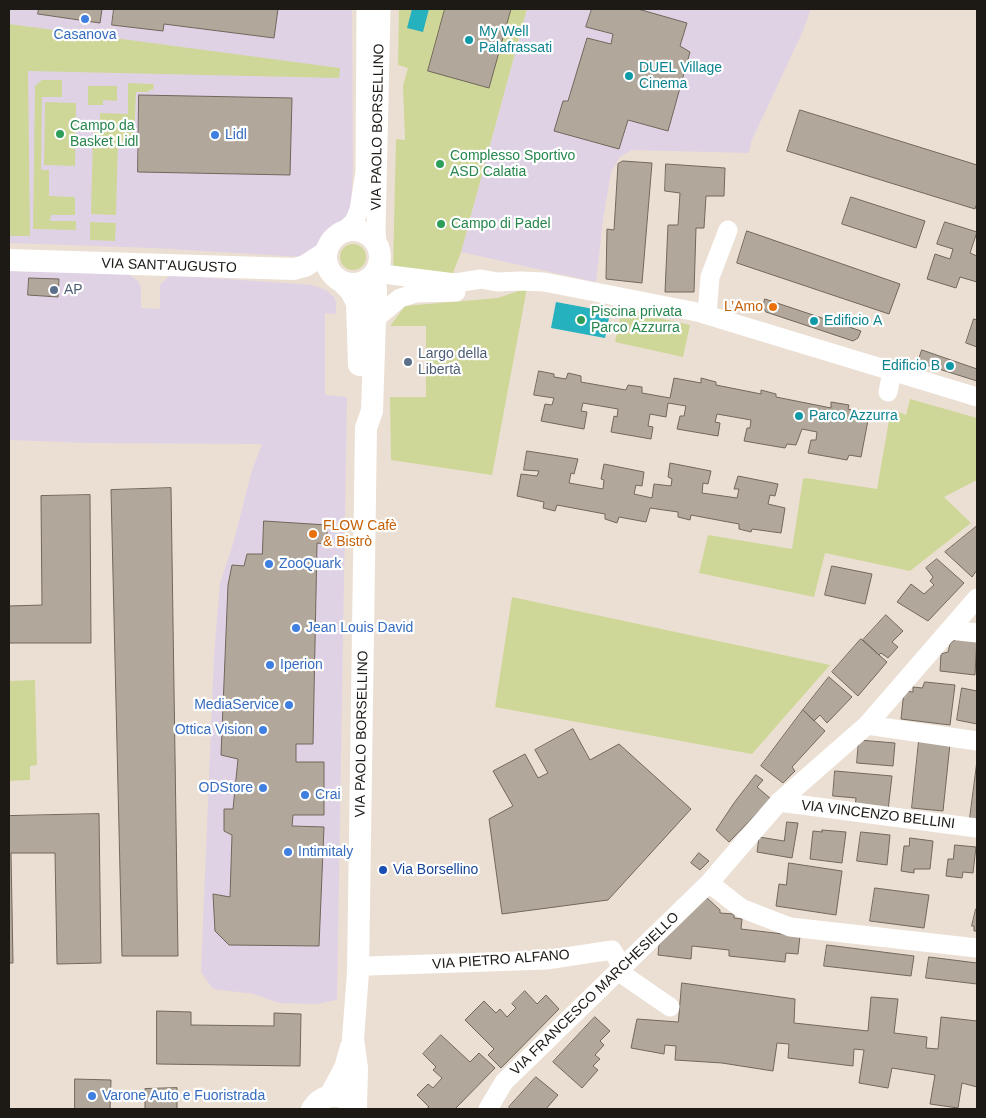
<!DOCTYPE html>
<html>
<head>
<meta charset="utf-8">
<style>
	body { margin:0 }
	#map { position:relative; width:986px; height:1118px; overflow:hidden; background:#ebdfd3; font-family:Helvetica,sans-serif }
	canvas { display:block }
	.frame { position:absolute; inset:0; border:10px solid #1d1915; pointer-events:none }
</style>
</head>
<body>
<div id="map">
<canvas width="986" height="1118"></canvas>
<div class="frame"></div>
</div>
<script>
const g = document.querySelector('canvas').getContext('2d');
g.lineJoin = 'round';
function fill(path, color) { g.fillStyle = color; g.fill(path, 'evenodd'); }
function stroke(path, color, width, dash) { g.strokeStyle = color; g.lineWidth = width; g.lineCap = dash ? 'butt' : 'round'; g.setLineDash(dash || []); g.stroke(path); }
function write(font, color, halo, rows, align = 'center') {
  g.font = font + ' Helvetica,sans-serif'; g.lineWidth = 4.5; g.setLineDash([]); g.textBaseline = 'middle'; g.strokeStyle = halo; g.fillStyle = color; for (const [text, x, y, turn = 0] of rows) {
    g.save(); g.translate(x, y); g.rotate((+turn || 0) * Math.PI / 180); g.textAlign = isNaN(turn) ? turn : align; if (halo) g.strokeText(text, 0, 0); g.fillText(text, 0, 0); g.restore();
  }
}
fill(new Path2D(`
	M9 9H352L353 165 351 210 340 222 325 232 314 250 304 257 153 248 9 243Z
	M527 9H811L802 33 751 142 749 153 632 150 620 157 611 172 603 220 596 282 461 252Z
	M9 271 128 274 138 281 141 287V308L160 309V285L170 275 312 285 326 290 334 297 336 302V314L325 313V395L347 397 337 1000 316 1004 279 1003 254 994 213 989 201 972 214 655 220 583 233 544 252 470 262 444 89 443 9 440Z`), '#e0d2e5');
fill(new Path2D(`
	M399 9H527L461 252 451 278 393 270 396 139 405 140 403 86 408 68 398 65Z
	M9 24 340 68 339 78 28 71 30 236H9Z
	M42 80H62V97H42L41 170H49V196L75 197V215H51L50 221H76V230L33 229 35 86Z
	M128 83 154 84 153 90H149V92H136L134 142 118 141 116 215 91 214 93 132H100V113L128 114Z
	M88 86H117V101L103 100V105H88Z
	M45 102 76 103 75 166 44 165Z
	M90 222 116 223 115 241 90 240Z
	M340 257a13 13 0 1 1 26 0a13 13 0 1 1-26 0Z
	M527 288 492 475 391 460 390 397H426V326H390L405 306 498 298Z
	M622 310 690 325 683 357 615 342Z
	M910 399 977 418V480L944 497 971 523 910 571 825 553 814 597 699 573 708 535 792 549 803 479 806 478 877 489 891 409 906 415Z
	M512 597 830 665 752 754 495 707Z
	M35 680 37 765 30 766V780L9 781V681Z`), '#cfd798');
fill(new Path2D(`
	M412 9H429L423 32 407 28Z
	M556 302 610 312 605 338 551 328Z`), '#26b1be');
const building = new Path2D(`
	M39 9H102L100 23 38 14Z
	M114 9H278L274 38 164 24 163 31 112 25Z
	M445 9H511L489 88 428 71Z
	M592 9H638L687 23 680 46 690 52 668 131 628 120 619 149 554 131 563 101H568L587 38 611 44 613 34 586 27Z
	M139 95 292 98 290 175 138 172Z
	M800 110 977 165V203L975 209 787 151Z
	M623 161 652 163 642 283 606 279 607 229 614 230 618 164Z
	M666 164 725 168 724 196H706L704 228H696L694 292H665L668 225H678L680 193 665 191Z
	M851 197 925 221 916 248 842 224Z
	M945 222 977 232 970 253 977 256V282L960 277 956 288 927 279 935 254 950 259 953 249 937 244Z
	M747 231 900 284 889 314 737 263Z
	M29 278 59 279 58 297 28 295Z
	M765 299 861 331 858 338 853 341 766 312 763 307Z
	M974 319 977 320V347L966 343Z
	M922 350 977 369V381L923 364 919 359Z
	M539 371 554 374V377L566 379 568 373 581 376V382L626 390 628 385 642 387V393L670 398 674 378 701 383V378L716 382V385L761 394V390L776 394V397L831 408V402L849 405 848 409 869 415 861 457 849 455 847 460 808 453 811 440H816L817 432 802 429 796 445 787 444 785 448 744 441 747 428H750L751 420 717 414 715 422 720 423 718 436 677 429 680 416H684L686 406 668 403 666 417 650 414 648 426 653 427 651 439 611 432 614 416 617 417 618 409 583 403 581 411 587 412 584 429 541 421 545 404 552 405 554 398 534 395Z
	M527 451 578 459 574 474 571 473 569 483 603 489 604 480 601 479 604 464 644 472 642 486 636 485 634 494 652 498 654 484 671 486 672 479 668 477 670 463 711 471 708 484 703 483 702 493 737 498 739 489H734L738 476 778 484 775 496 770 495 768 504 785 508 781 533 752 529 751 532 739 529V524L691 515 690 520 678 517V512L650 508 646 522 619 517 617 523 605 519V514L557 505 555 511 543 508 544 502 517 496 521 474 537 476 539 471 524 470Z
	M171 488 178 956H122L111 490Z
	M90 495 91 643H9V606L42 605 41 496Z
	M264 521 327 525V544L317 543 313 744H296V762H324V815H293L292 826 324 827 319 946 229 945 215 931 213 894 230 897 232 835 224 831V809H233L238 759 221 755 228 585 232 565 244 566 247 554H262Z
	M977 526V570L972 577 945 552Z
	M937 559 964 583 928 621 897 602 911 584 924 594 934 585 930 581 933 577 926 568Z
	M832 566 872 574 865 604 825 595Z
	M886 615 903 631 892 642 898 647 888 658 881 653 879 655 863 640Z
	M958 638H977L975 675 940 671 941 654 948 652 950 644Z
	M861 639 887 662 858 696 832 672Z
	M829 677 852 697 827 723 820 715 814 721 803 710Z
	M925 682 955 685 950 725 901 719 904 691 913 692V687L922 688Z
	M962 688 977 691V724L957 720Z
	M803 710 825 731 792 767 795 771 783 783 761 766Z
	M573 729 590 760 619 744 691 809 608 900 502 914 489 819 513 806 493 771 525 754 538 778 548 773 535 750Z
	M859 740 895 743 893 766 857 763Z
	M919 741 950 744 943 811 912 808Z
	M977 761V819L970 818Z
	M835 771 892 776 888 810 855 807 856 798 833 796Z
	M756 775 763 780 757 787 771 799 729 842 716 830 734 803Z
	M99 814 101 963 57 964 55 853H11L13 963H9V816Z
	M787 822 798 823 792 858 757 852 759 837 784 841Z
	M822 830 846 832 842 863 810 859 813 831 822 832Z
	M861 832 890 835 887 865 857 861Z
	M910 838 933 841 930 869H914V873L901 871 904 846H909Z
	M955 845 976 847 973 873 963 872 962 878 946 876 948 859H953Z
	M699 853 709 861 700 870 691 863Z
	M789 863 842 871 836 915 776 906 779 884 786 885Z
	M875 888 929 895 924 928 870 921Z
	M705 896 720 910V913L734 914V918L742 919 741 929 800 936 798 954 786 953 785 962 729 956V950L692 946 691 959 658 955 659 945Z
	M976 909H977V931H974V926H972Z
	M827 945 914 956 911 976 824 966Z
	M929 957 977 963V984L926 978Z
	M682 983 795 999 794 1023 868 1031 871 997 898 999 894 1033 927 1037 926 1048 938 1049 941 1017 977 1021V1087L962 1083 958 1108 930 1104 935 1075 892 1068 888 1088 859 1083 864 1050 854 1049 853 1066 788 1058 789 1044 777 1043 773 1071 722 1063 675 1060 676 1046 665 1045 664 1054 631 1048 637 1019 678 1022Z
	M525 991 537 1004 546 995 559 1009 501 1068 488 1055 494 1049 465 1020 484 1001 496 1013 500 1009 507 1017 516 1008 512 1004Z
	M157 1011 191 1012V1025L274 1026V1013L301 1014 300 1066 157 1064Z
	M595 1017 610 1031 600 1041 604 1045 595 1055 600 1059 593 1066 598 1070 582 1088 553 1062Z
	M441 1035 470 1062 479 1053 495 1068 455 1109H426L429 1107 417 1095 428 1084 433 1088 442 1078 433 1070 436 1067 423 1054Z
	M536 1077 558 1095 546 1109H510L509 1107Z
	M75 1079 111 1080 110 1109H75Z
	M177 1088V1109H145V1089Z`);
fill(building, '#b2a79b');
stroke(building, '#72675c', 1);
stroke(new Path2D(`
	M344 231 354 222 359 210 365 172 366 9
	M377 245 376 231 381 9
	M375 273 455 283 481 279 497 282 521 281 544 282 697 312 977 397
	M707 315 710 277 728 230
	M375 319 400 298 416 293 456 292
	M888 392 892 372
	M950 630 977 633
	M867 725 977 741
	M779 802 977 828
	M709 883 741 908 790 927 977 948
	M369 966 546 960 612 950 623 968
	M619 972 670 1007
	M488 1109 504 1082 709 883 779 802 867 725 977 598`), '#fff', 19);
stroke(new Path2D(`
	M326 257a27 27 0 1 1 54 0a27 27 0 1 1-54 0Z
	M9 260 294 269 305 266 325 253
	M343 283 351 291 357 303 359 365
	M330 1096 345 1068 351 1047
	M356 1108 357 1068 353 1039 358 972 366 428 372 411 376 289 374 275
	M312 1109C320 1097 331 1093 345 1098`), '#fff', 22);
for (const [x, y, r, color] of [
	[85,19,5,"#3f7fe0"],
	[469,40,5,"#0f9aa8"],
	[629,76,5,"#0f9aa8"],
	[60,134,5,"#2e9e5b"],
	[215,135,5,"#3f7fe0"],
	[440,164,5,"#2e9e5b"],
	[441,224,5,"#2e9e5b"],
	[54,290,5,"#5c6f8a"],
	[773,307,5,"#e8710a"],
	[581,320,5,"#2e9e5b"],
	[814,321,5,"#0f9aa8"],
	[408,362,5,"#5c6f8a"],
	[950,366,5,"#0f9aa8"],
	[799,416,5,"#0f9aa8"],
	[313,534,5,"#e8710a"],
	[269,564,5,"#3f7fe0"],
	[296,628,5,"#3f7fe0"],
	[270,665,5,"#3f7fe0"],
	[289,705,5,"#3f7fe0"],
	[263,730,5,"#3f7fe0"],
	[263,788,5,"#3f7fe0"],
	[305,795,5,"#3f7fe0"],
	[288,852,5,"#3f7fe0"],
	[383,870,5,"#1a4fb4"],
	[92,1096,5,"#3f7fe0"]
]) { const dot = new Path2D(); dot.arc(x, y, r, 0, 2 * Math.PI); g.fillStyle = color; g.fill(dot); stroke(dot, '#fff', 2); }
write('14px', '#0d838f', '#fff', [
	["My Well",479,32],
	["Palafrassati",479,48],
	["DUEL Village",639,68],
	["Cinema",639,84],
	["Edificio A",824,321],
	["Edificio B",940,366,"right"],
	["Parco Azzurra",809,416]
], 'left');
write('14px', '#366cbe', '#fff', [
	["Casanova",85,35,"center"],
	["Lidl",225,135],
	["ZooQuark",279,564],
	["Jean Louis David",306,628],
	["Iperion",280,665],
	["MediaService",279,705,"right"],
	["Ottica Vision",253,730,"right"],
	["ODStore",253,788,"right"],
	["Crai",315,795],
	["Intimitaly",298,852],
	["Varone Auto e Fuoristrada",102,1096]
], 'left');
write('14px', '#27864d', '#fff', [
	["Campo da",70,126],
	["Basket Lidl",70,142],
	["Complesso Sportivo",450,156],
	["ASD Calatia",450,172],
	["Campo di Padel",451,224],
	["Piscina privata",591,312],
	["Parco Azzurra",591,328]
], 'left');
write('14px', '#1d1915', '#fff', [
	["VIA PAOLO BORSELLINO",378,127,-89],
	["VIA SANT'AUGUSTO",169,266,2],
	["VIA PAOLO BORSELLINO",362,734,-89],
	["VIA VINCENZO BELLINI",878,815,7],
	["VIA PIETRO ALFANO",501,960,-4],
	["VIA FRANCESCO MARCHESIELLO",595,994,-44]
]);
write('14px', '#4e5e75', '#fff', [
	["AP",64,290],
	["Largo della",418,354],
	["Libertà",418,370]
], 'left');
write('14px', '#c56008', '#fff', [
	["L’Amo",763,307],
	["FLOW Cafè",323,526,"left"],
	["& Bistrò",323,542,"left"]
], 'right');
write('14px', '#164399', '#fff', [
	["Via Borsellino",393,870]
], 'left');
</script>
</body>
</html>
